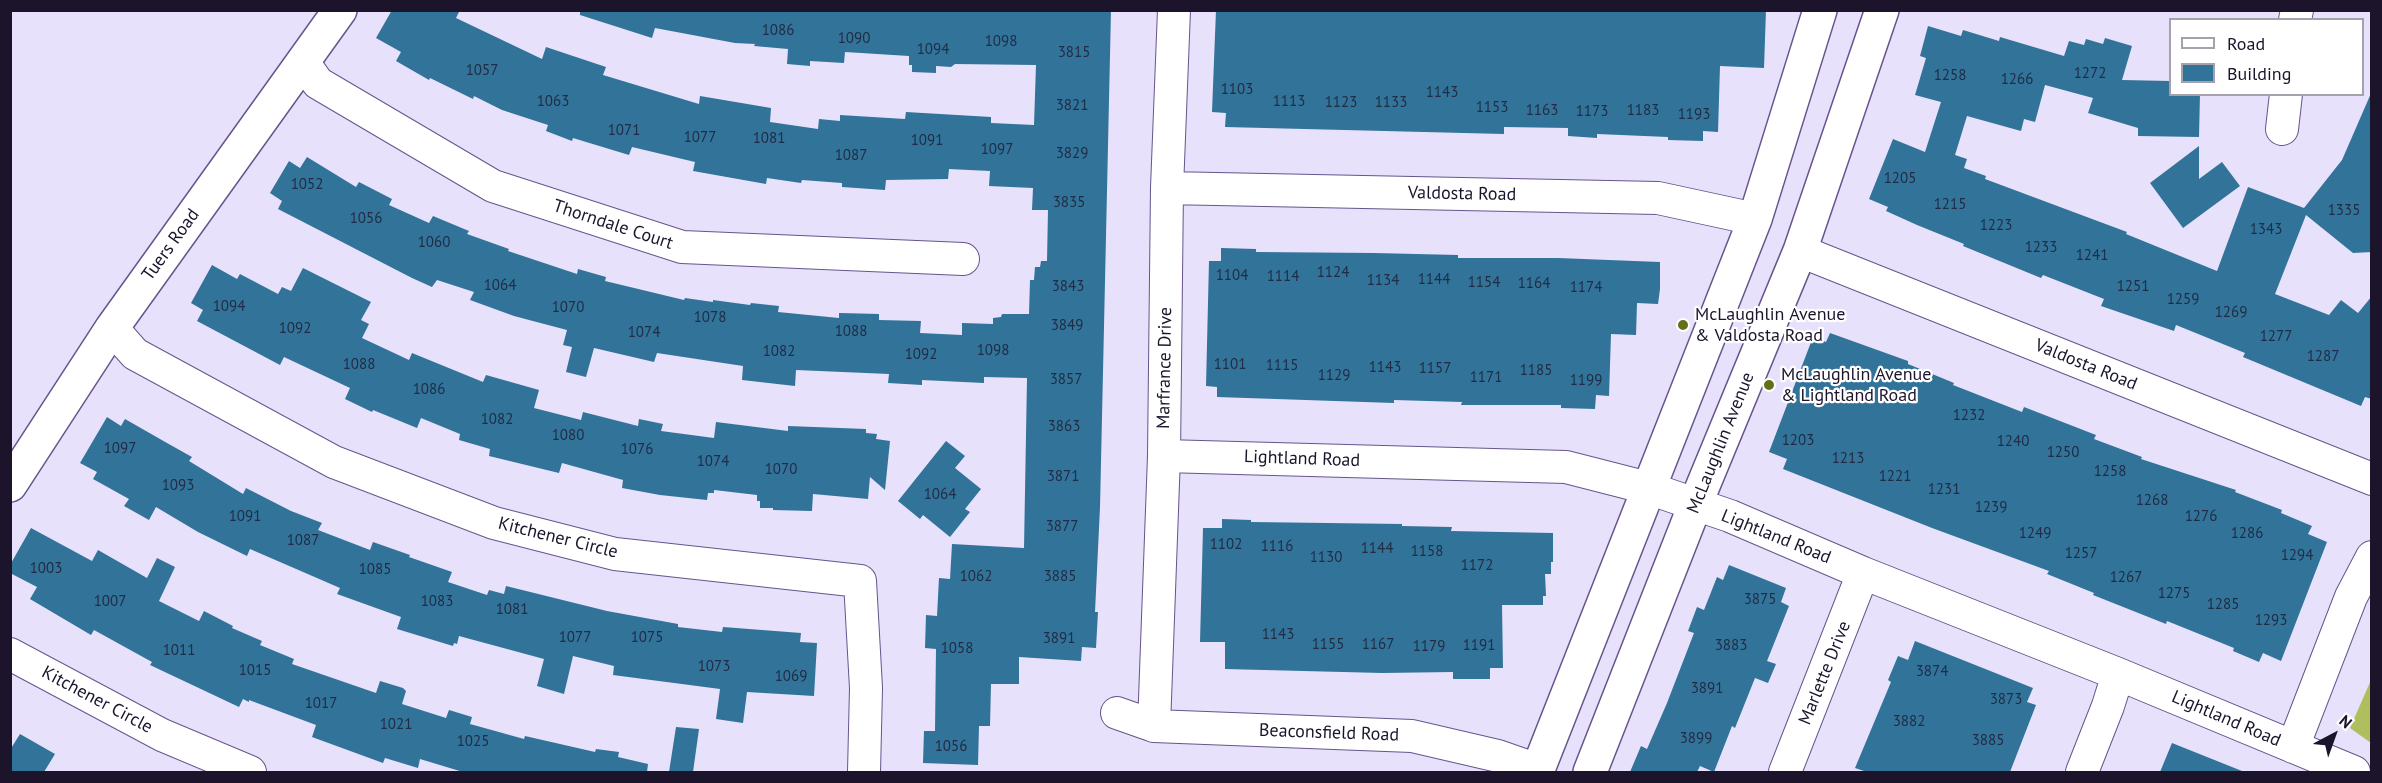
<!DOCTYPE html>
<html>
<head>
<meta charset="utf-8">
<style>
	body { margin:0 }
	#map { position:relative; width:2382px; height:783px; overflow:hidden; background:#e7e1fb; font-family:"PT Sans",sans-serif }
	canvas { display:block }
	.frame { position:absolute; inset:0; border:12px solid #1b142b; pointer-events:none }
	.legend { position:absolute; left:2169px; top:18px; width:195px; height:78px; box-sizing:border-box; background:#fff; border:2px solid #a4a1aa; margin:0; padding:8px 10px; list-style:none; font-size:18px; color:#1b142b }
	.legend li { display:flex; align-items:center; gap:12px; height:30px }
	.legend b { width:30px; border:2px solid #a4a1aa }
	.north { position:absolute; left:2304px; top:705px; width:60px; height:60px; -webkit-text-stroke:4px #fff; paint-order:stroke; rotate:41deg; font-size:16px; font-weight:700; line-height:24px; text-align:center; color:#1b142b }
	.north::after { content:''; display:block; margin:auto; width:21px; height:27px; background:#1b142b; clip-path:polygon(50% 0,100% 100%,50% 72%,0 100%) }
</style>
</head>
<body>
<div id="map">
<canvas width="2382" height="783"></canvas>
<div class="frame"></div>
<ul class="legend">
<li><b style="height:8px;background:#fff"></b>Road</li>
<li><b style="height:16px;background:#327399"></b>Building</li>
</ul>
<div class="north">N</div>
</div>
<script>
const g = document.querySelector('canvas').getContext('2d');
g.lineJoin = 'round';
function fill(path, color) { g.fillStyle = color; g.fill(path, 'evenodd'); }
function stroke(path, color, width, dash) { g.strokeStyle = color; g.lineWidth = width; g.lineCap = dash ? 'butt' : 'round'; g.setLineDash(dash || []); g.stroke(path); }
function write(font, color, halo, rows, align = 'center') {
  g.font = font + ' "PT Sans",sans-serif'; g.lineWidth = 4.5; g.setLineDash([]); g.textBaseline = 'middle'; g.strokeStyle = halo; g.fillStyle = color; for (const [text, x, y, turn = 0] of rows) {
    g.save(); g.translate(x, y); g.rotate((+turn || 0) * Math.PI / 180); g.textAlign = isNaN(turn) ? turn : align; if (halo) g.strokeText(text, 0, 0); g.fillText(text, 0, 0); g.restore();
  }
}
fill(new Path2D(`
	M2371 680V743L2350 728Z`), '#afbf5e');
fill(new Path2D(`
	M392 10H460L456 18 542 59 546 47 606 67 603 75 699 104 700 96 771 108 770 122 818 129 819 119 840 121V115L905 119 906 112 991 117V123L1034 125 1036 65 955 64 951 67 936 66V73L912 72V65H909V56L845 52 844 63 810 61V66L787 64 788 49 754 46 755 44 735 43 655 28 652 38 580 15V10H1111L1100 507 1095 612H1098L1096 648 1082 647 1081 661 1019 657V684H991L990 726H979L978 765 923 763 924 731H935L936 649 925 648 926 615 937 616 939 578 950 579 952 544 1024 548 1027 378 984 377V383L922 380V385L888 383 889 374 796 370 795 386 742 380 743 366 657 353 654 362 594 348 586 377 566 372 572 347 563 345 567 330 514 316 470 300 474 292 437 280 432 287 412 278 278 209 282 201 270 193 289 161 300 168 307 157 356 187 359 182 392 199 389 205 429 223 433 216 469 231 467 234 509 249 508 251 577 274 578 269 606 277 605 281 684 300 685 298 713 302V300L750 305 751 303 779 306 778 312 839 318V313L879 314V320L921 321 920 333 962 335V323L993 324V318L1001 317 1002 314H1029L1030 280H1034L1035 267H1040L1041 261H1047L1048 210H1032L1033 188 989 186 990 171 949 169 948 179 886 180 885 190 842 187V183L802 180 801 183 767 178 766 184 693 171 695 162 632 147 629 155 573 138 572 141 546 131 548 125 502 110 474 96 473 99 430 78 429 80 396 61 401 52 376 38Z
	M1216 10H1766L1764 68 1720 66 1718 132 1703 131V141L1668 140V137L1597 134V138L1568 136V128L1504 127V134L1225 127 1226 113 1212 112Z
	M1928 26 1961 36 1963 30 1999 41 2000 37 2064 56 2069 41 2084 45 2086 39 2103 44 2105 38 2132 46 2122 80 2170 81V94H2200L2199 137 2138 136V128L2088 113 2093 98 2045 85 2035 122 2024 119 2021 131 1967 116 1955 155 1967 159 1964 168 1986 176 1985 179 2127 232 2126 234 2217 271 2248 187 2304 208 2342 160 2372 91V252L2353 253 2306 215 2275 294 2329 315 2341 300 2358 313 2372 296V399L2365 397 2361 406 2243 357 2245 353 2176 325 2174 331 2101 306 2104 299 2043 275 2041 278 1963 246 1964 244 1917 225 1886 211 1888 207 1869 199 1893 139 1925 152 1941 102 1915 95 1926 58 1920 56Z
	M2199 146V179L2222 162 2240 186 2183 228 2150 183Z
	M1221 248 1256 249V252L1374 253 1458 255V258H1558L1660 262V289L1658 304 1637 303 1636 335 1611 334 1609 396 1596 395 1595 409 1561 408V405H1461L1462 402 1394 400V403L1217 397V387L1206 386 1209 261H1221Z
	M212 265 237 279 240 274 278 294 282 287 291 291 303 268 371 302 361 320 369 324 362 338 409 360 412 353 483 382 486 375 539 390 534 408 581 420 583 412 638 426 639 419 663 424 661 431 714 438 716 422 788 431V426L866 429V433L877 434 876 439 890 441 885 490 870 477 868 499 813 494 812 511 773 510V508H760V501H757V495L714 490V493H708L707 500 660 495 622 488 623 480 562 463 559 473 489 456 490 449 459 440 460 434 421 418 417 428 373 410 372 412 345 399 350 388 284 357 280 365 197 321 203 310 191 303Z
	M1830 333 1908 361V364L1954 383 1953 385 2022 412 2024 407 2096 435 2094 439 2142 457 2141 459 2236 490 2235 492 2282 510 2281 513 2312 526 2308 534 2327 542 2281 661 2263 653 2259 662 2233 651 2234 648 2167 621 2166 624 2093 595 2094 593 2047 574 2049 571 1932 528 1783 469 1787 459 1769 452 1813 337 1826 342Z
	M107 417 121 426 125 419 167 443 192 457 189 461 243 494 246 488 291 511 322 523 318 530 370 550 373 542 410 555 409 557 452 572 448 582 487 595 489 590 504 594 506 586 607 611 678 624V627L722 632 723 627 801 633 800 642 817 643 814 696 747 692 743 723 716 719 720 689 613 675 614 666 573 656 564 694 537 686 544 659 459 636 457 644 454 643 453 646 397 629 401 617 337 594 340 588 250 549 247 556 198 532 156 507 149 520 124 506 129 499 93 479 97 472 80 463Z
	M946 441 965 456 955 468 981 489 965 509 970 512 950 537 923 515 920 519 898 501Z
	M1222 519 1251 520V522L1402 524V526L1452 527 1451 531 1553 533V562H1551V574H1545L1546 596H1543V605H1502L1503 668H1490V679H1453V672L1382 673 1225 669V642H1200L1203 528H1222Z
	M31 528 92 561 98 550 147 578 157 558 175 567 159 601 199 621 204 611 233 626 232 628 262 641 260 645 294 659 292 664 376 693 380 681 403 688 406 691 402 704 446 718 449 710 472 717 470 724 524 739 525 736 595 752 596 749 619 752 618 757 648 764 647 772H463L420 759 418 768 385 758 383 763 312 737 316 725 249 700V702L243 699 239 707 150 665 152 662 94 630 91 635 30 599 37 587 10 573V565Z
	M1729 565 1786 588 1781 602 1789 606 1767 661 1776 664 1768 683 1755 678 1735 728 1732 726 1714 772 1700 766 1697 772H1630L1641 746 1647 749 1667 703 1694 633 1688 631 1697 607 1704 610 1717 577 1723 580Z
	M1915 641 2033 688 2027 702 2036 705 2010 772H1867L1855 768 1891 682 1888 680 1898 656 1908 660Z
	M676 727 699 729 693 772H669Z
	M20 734 55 754 44 772H10V750Z
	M2172 743 2242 771V772H2160Z`), '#327399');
const minor = new Path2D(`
	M2295 20 2297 10
	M303 62 318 83 493 186 682 247 963 259
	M2282 129 2286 94
	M1167 188 1658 198 1755 219
	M1800 251 2372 479
	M112 328 135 354 334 462 494 523 615 554 860 581 866 688 864 772
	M1164 456 1566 467 1648 488 1730 516 1863 573 2118 674 2354 772
	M10 654 162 735 250 772
	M1117 713 1154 726 1412 736 1498 756 1538 770
	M1154 726 1164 456 1167 188 1174 10
	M2293 747 2351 597 2372 557
	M1785 772 1863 573
	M2082 772 2108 706 2118 674`);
const tertiary = new Path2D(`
	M10 485 112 328 340 10`);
const secondary = new Path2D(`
	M1537 772 1755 219 1820 10
	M1590 772 1695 505 1800 251 1882 10`);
stroke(minor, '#66558c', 34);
stroke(tertiary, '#66558c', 36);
stroke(secondary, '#66558c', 36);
stroke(minor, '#fff', 32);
stroke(tertiary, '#fff', 33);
stroke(secondary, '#fff', 33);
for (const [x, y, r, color] of [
	[1683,325,6,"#636f19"],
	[1769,385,6,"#636f19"]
]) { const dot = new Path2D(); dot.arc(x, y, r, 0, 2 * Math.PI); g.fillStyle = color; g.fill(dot); stroke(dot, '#fff', 2); }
write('15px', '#212c46', null, [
	["1086",778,31],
	["1090",854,39],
	["1098",1001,42],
	["1094",933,50],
	["3815",1074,53],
	["1057",482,71],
	["1272",2090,74],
	["1258",1950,76],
	["1266",2017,80],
	["1103",1237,90],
	["1143",1442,93],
	["1063",553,102],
	["1113",1289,102],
	["1123",1341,103],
	["1133",1391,103],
	["3821",1072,106],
	["1153",1492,108],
	["1163",1542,111],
	["1183",1643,111],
	["1173",1592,112],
	["1193",1694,115],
	["1071",624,131],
	["1077",700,138],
	["1081",769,139],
	["1091",927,141],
	["1097",997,150],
	["3829",1072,154],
	["1087",851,156],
	["1205",1900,179],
	["1052",307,185],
	["3835",1069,203],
	["1215",1950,205],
	["1335",2344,211],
	["1056",366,219],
	["1223",1996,226],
	["1343",2266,230],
	["1060",434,243],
	["1233",2041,248],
	["1241",2092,256],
	["1124",1333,273],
	["1104",1232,276],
	["1114",1283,277],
	["1144",1434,280],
	["1134",1383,281],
	["1154",1484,283],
	["1164",1534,284],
	["1064",500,286],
	["3843",1068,287],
	["1251",2133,287],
	["1174",1586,288],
	["1259",2183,300],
	["1094",229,307],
	["1070",568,308],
	["1269",2231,313],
	["1078",710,318],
	["3849",1067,326],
	["1092",295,329],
	["1088",851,332],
	["1074",644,333],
	["1277",2276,337],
	["1098",993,351],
	["1082",779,352],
	["1092",921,355],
	["1287",2323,357],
	["1088",359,365],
	["1101",1230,365],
	["1115",1282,366],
	["1143",1385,368],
	["1157",1435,369],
	["1185",1536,371],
	["1129",1334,376],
	["1171",1486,378],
	["3857",1066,380],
	["1199",1586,381],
	["1086",429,390],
	["1232",1969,416],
	["1082",497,420],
	["3863",1064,427],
	["1080",568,436],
	["1203",1798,441],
	["1240",2013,442],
	["1097",120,449],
	["1076",637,450],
	["1250",2063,453],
	["1213",1848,459],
	["1074",713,462],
	["1070",781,470],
	["1258",2110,472],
	["3871",1063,477],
	["1221",1895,477],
	["1093",178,486],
	["1231",1944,490],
	["1064",940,495],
	["1268",2152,501],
	["1239",1991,508],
	["1091",245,517],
	["1276",2201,517],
	["3877",1062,527],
	["1249",2035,534],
	["1286",2247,534],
	["1087",303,541],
	["1102",1226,545],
	["1116",1277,547],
	["1144",1377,549],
	["1158",1427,552],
	["1257",2081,554],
	["1294",2297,556],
	["1130",1326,558],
	["1172",1477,566],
	["1003",46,569],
	["1085",375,570],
	["1062",976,577],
	["3885",1060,577],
	["1267",2126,578],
	["1275",2174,594],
	["3875",1760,600],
	["1007",110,602],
	["1083",437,602],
	["1285",2223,605],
	["1081",512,610],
	["1293",2271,621],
	["1143",1278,635],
	["1077",575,638],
	["1075",647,638],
	["3891",1059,639],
	["1155",1328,645],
	["1167",1378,645],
	["1191",1479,646],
	["3883",1731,646],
	["1179",1429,647],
	["1058",957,649],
	["1011",179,651],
	["1073",714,667],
	["1015",255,671],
	["3874",1932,672],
	["1069",791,677],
	["3891",1707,689],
	["3873",2006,700],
	["1017",321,704],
	["3882",1909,722],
	["1021",396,725],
	["3899",1696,739],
	["3885",1988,741],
	["1025",473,742],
	["1056",951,747]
]);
write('18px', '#1b142b', '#fff', [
	["Valdosta Road",1462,194,1],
	["Thorndale Court",613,225,18],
	["Tuers Road",171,245,-54],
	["Valdosta Road",2086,365,22],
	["Marfrance Drive",1165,368,-89],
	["McLaughlin Avenue",1721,443,-68],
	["Lightland Road",1302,459,2],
	["Lightland Road",1776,537,22],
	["Kitchener Circle",558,538,14],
	["Marlette Drive",1825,673,-68],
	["Kitchener Circle",97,700,28],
	["Lightland Road",2226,719,23],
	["Beaconsfield Road",1329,733,2]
]);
write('18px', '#1b142b', '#fff', [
	["McLaughlin Avenue",1695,315],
	["& Valdosta Road",1695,336],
	["McLaughlin Avenue",1781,375],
	["& Lightland Road",1781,396]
], 'left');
</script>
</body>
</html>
